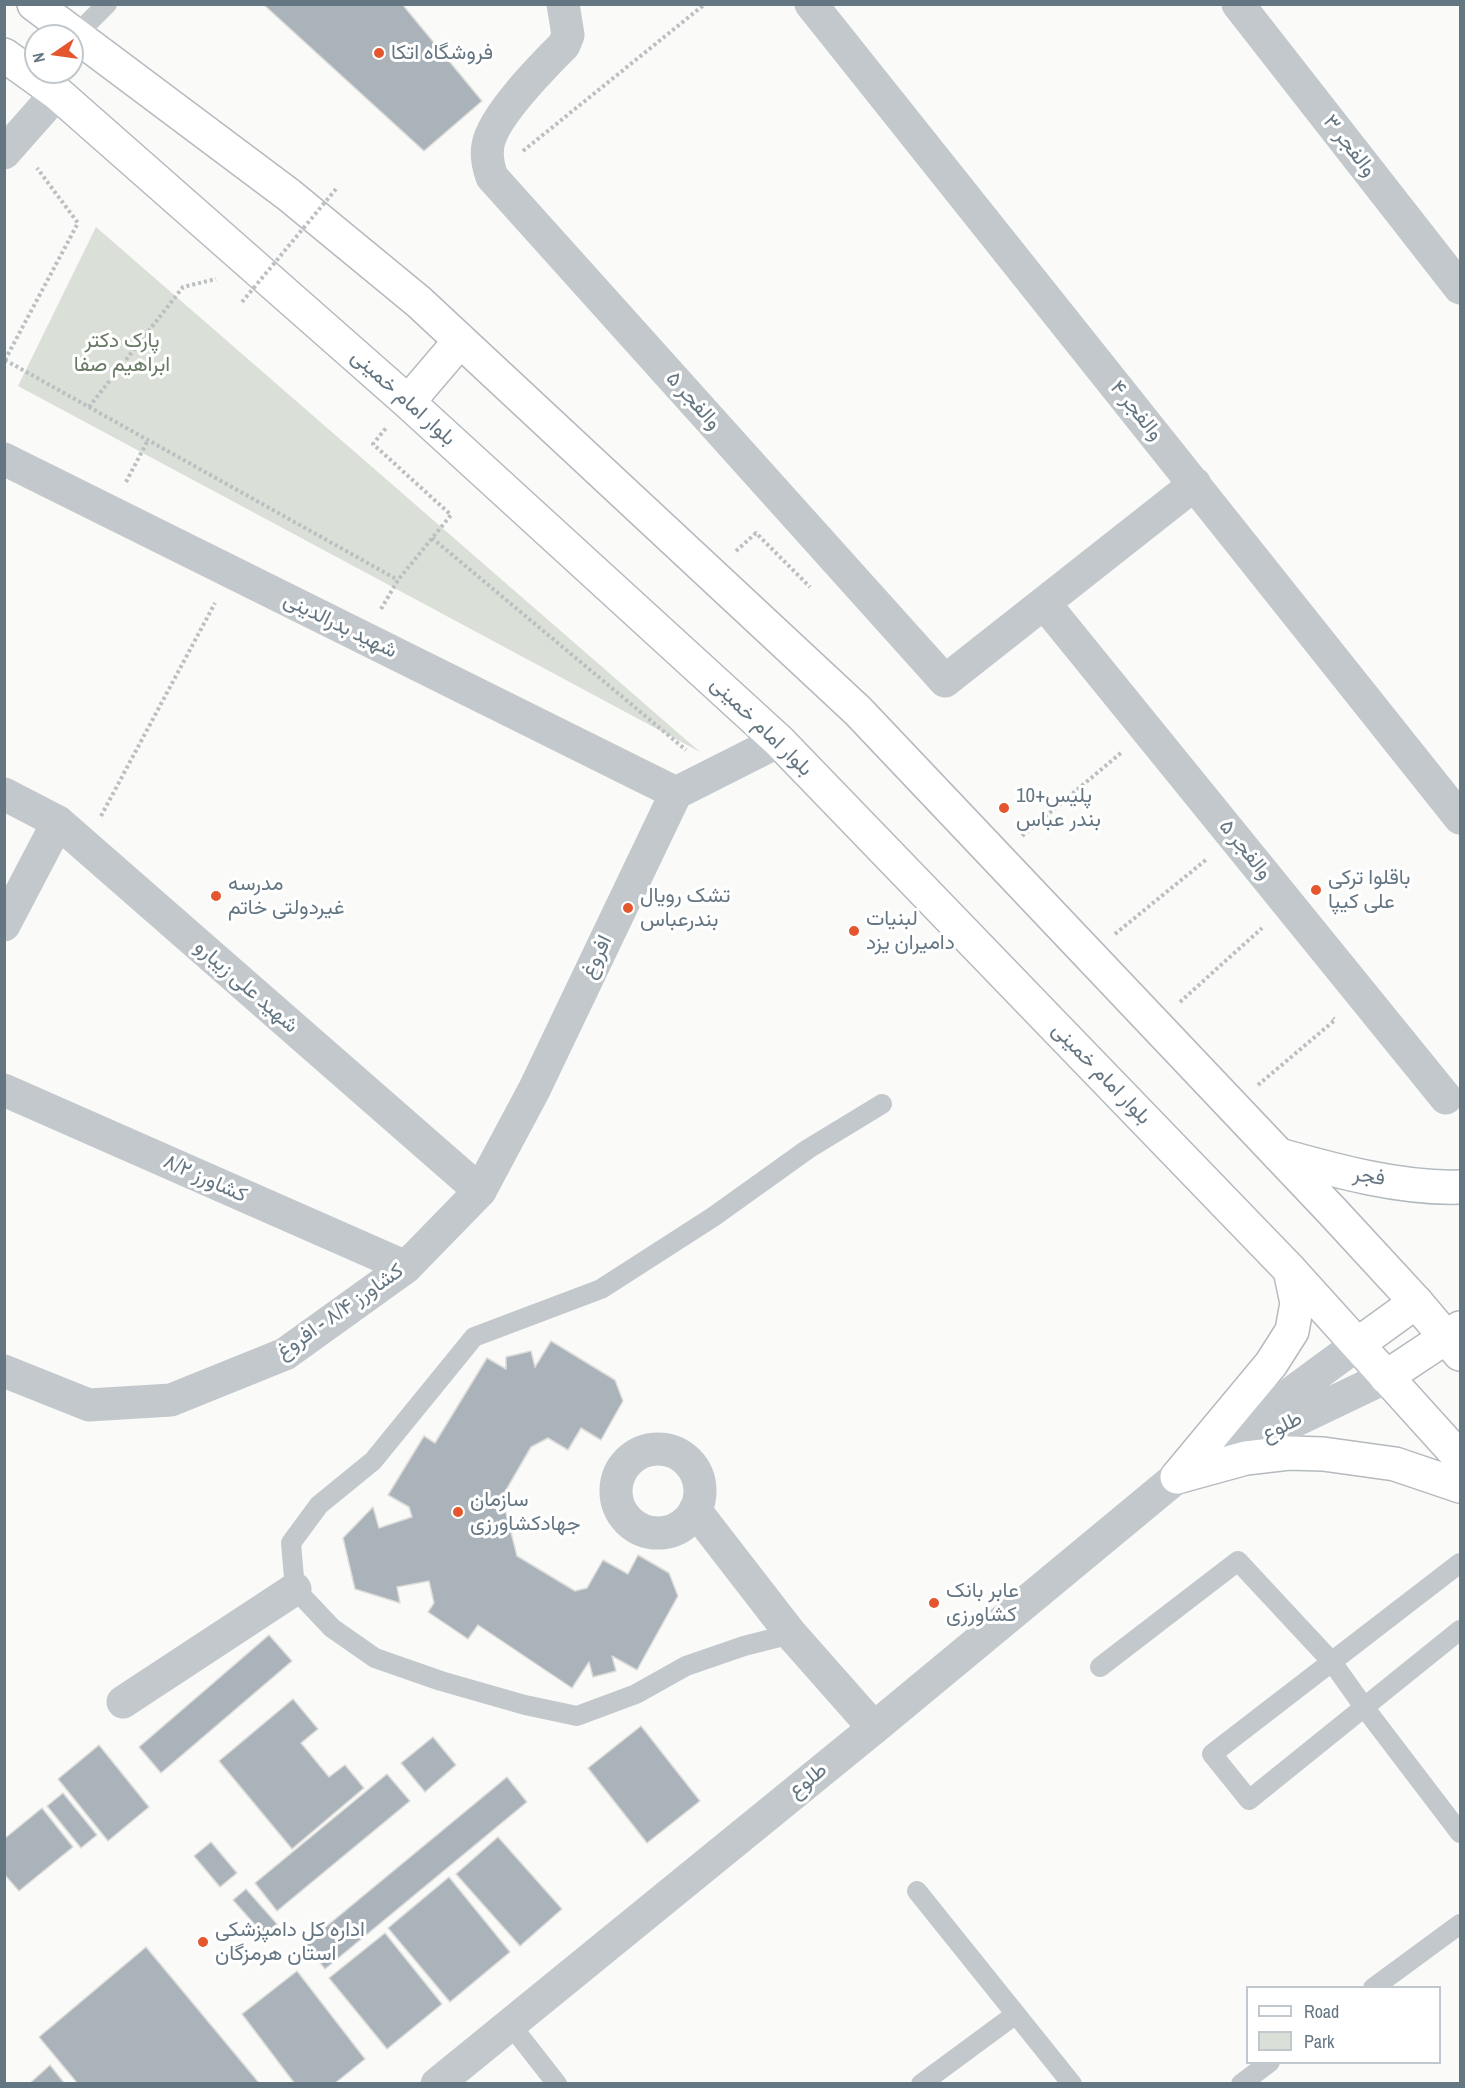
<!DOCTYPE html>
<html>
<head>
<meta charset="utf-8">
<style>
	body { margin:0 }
	#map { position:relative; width:1465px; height:2088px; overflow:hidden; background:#fafaf8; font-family:"Archivo Narrow",sans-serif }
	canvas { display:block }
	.frame { position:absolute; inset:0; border:6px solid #657683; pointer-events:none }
	.legend { position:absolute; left:1246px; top:1986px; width:195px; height:78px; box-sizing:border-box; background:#fff; border:2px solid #c1c8cd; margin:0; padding:8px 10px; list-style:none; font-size:18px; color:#657683 }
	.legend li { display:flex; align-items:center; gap:12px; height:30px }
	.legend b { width:30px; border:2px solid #c1c8cd }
	.north { position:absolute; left:24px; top:24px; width:60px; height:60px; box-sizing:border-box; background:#fff; border:2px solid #c1c8cd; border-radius:50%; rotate:257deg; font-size:16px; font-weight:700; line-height:24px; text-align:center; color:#657683 }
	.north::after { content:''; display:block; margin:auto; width:21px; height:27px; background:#e4572e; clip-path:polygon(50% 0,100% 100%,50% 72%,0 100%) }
</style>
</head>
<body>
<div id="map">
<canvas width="1465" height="2088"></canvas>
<div class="frame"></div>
<ul class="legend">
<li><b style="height:8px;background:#fff"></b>Road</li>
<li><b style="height:16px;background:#dadfd7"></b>Park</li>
</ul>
<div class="north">N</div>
</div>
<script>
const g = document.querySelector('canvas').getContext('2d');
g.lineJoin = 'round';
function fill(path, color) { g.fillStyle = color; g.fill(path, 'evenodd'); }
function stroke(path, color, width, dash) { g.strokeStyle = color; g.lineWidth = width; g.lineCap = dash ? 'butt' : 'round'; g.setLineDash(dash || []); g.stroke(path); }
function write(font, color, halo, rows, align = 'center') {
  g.font = font + ' "Archivo Narrow",Vazirmatn,sans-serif'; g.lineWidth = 6; g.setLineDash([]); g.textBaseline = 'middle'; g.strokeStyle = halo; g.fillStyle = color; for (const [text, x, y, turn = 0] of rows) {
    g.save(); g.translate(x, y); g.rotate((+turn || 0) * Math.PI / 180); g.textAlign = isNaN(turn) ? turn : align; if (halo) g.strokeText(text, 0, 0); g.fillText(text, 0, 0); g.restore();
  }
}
fill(new Path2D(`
	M96 227 700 752 18 386Z`), '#dadfd7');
const building = new Path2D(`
	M263 4H402L482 101 424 151Z
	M551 1341 615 1380 623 1401 601 1440 581 1428 568 1450 548 1438 531 1447 502 1497 517 1556 575 1591 587 1588 603 1560 628 1574 638 1555 669 1573 678 1596 637 1670 612 1656 616 1671 593 1677 589 1662 572 1688 478 1625 468 1639 428 1612 434 1603 429 1581 397 1587 400 1603 355 1589 343 1538 373 1507 379 1528 412 1517 409 1507 388 1495 424 1436 435 1443 487 1358 506 1369V1357L531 1351 535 1367Z
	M269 1635 292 1661 161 1773 139 1747Z
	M293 1699 318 1729 301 1743 329 1777 345 1765 364 1788 292 1849 219 1761Z
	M641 1726 700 1801 647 1843 588 1768Z
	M433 1737 456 1765 425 1792 401 1763Z
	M99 1745 149 1807 108 1841 58 1779Z
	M387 1774 410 1801 277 1911 255 1883Z
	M507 1777 527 1802 325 1969 305 1944Z
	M63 1793 97 1835 81 1848 47 1806Z
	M42 1808 73 1847 19 1891 4 1874V1839Z
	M498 1837 562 1909 520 1946 456 1874Z
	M211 1842 237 1873 220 1887 194 1856Z
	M449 1877 510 1952 450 2002 388 1928Z
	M246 1889 277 1924 264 1935 233 1900Z
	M385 1933 442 2004 387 2049 329 1978Z
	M146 1947 260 2084H78L39 2037Z
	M297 1971 365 2059 334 2084H295L242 2014Z
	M50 2065 65 2084H29Z`);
fill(building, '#aab3b9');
stroke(building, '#dcdcda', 1.5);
const secondary = new Path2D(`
	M1279 1155C1336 1171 1401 1189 1460 1187
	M1358 1344 1416 1302
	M1386 1377 1460 1328`);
const primary = new Path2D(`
	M34 4 289 195 419 302 858 711 1332 1211 1416 1302 1460 1354
	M4 55 57 93 408 402 779 741 1290 1270 1460 1458
	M408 402 460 341
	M1177 1477 1246 1458 1289 1453 1323 1454 1395 1464 1460 1486
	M1177 1477 1271 1364 1292 1331 1297 1303 1290 1270`);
stroke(secondary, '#b3babf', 36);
stroke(primary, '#b5babe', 36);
stroke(new Path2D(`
	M523 151 705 4
	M5 360 398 580
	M5 360 78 223 37 168
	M89 407 183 287 216 279
	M126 482 148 440
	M432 538 686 750
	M736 551 756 533 810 587
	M381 609 398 580 451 515 373 444 386 428
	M101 816 215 603
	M1022 836 1122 752
	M1115 934 1207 859
	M1180 1002 1262 928
	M1258 1085 1335 1020 1333 1018`), '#bbbfc2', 4, [3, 3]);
stroke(new Path2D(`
	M75 36 107 4
	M1460 1563 1212 1754 1249 1800 1460 1630
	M791 1634 744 1646 686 1666 636 1694 577 1716 525 1705 441 1681 375 1658 332 1628 295 1589 291 1543 319 1505 373 1461 474 1337 601 1289 713 1217 808 1149 882 1104
	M1100 1667 1238 1561 1332 1662 1364 1707 1460 1833
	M917 1891 1072 2084
	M1373 1988 1460 1924
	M510 2024 557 2084
	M921 2084 1016 2014
	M1241 2084 1270 2062`), '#c3c8cc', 20);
stroke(new Path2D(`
	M563 4 568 35 564 45C543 66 493 116 488 145 486 156 488 166 492 177L945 681 1195 484
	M811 4 1460 818
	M1238 4 1460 288
	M4 153 57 93
	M4 459 676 793
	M1044 603 1446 1098
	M4 925 58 822
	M4 1090 406 1267
	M4 1371 89 1405 171 1400 285 1354 406 1267 480 1191
	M616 1491a42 42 0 1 1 84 0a42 42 0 1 1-84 0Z
	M695 1510 791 1634 874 1728
	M123 1702 295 1589`), '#c3c8cc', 33);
stroke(new Path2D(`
	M4 794 58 822 480 1191 534 1090 676 793 779 741
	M1244 1445 1386 1377
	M437 2084 874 1728 1177 1477 1358 1344`), '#c3c8cc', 33);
stroke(secondary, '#fff', 33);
stroke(primary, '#fff', 33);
stroke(new Path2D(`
	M242 302 336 189`), '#bbbfc2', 4, [3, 3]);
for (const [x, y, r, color] of [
	[379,53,6,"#e4572e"],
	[1004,808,6,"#e4572e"],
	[1316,890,6,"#e4572e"],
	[216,896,6,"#e4572e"],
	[628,908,6,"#e4572e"],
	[854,931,6,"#e4572e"],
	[458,1512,6,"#e4572e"],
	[934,1603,6,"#e4572e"],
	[203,1942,6,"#e4572e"]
]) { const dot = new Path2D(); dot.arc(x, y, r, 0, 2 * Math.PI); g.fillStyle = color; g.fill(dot); stroke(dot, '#fff', 2); }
write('21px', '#657683', '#fff', [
	["فروشگاه اتکا",391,53],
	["پليس+10",1016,796],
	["بندر عباس",1016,820],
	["باقلوا ترکی",1328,878],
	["علی کیپا",1328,902],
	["مدرسه",228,884],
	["غیردولتی خاتم",228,908],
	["تشک رویال",640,896],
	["بندرعباس",640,920],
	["لبنیات",866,919],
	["دامیران یزد",866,943],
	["سازمان",470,1500],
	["جهادکشاورزی",470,1524],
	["عابر بانک",946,1591],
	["کشاورزی",946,1615],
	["اداره کل دامپزشکی",215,1930],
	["استان هرمزگان",215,1954]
], 'left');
write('21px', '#657683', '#fff', [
	["والفجر ۳",1349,146,52],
	["بلوار امام خمینی",403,398,42],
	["والفجر ۵",693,401,48],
	["والفجر ۴",1136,411,51],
	["شهید بدرالدینی",340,626,26],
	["بلوار امام خمینی",761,727,44],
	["والفجر ۵",1245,850,51],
	["افروغ",597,957,-64],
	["شهید علی زیبارو",246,987,41],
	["بلوار امام خمینی",1101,1074,46],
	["فجر",1369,1177,9],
	["کشاورز ۸/۲",205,1179,24],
	["کشاورز ۸/۴ - افروغ",340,1312,-35],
	["طلوع",1282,1427,-26],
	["طلوع",808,1781,-39]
]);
write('21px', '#687a64', '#fff', [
	["پارک دکتر",122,341],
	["ابراهیم صفا",122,365]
]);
</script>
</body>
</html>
